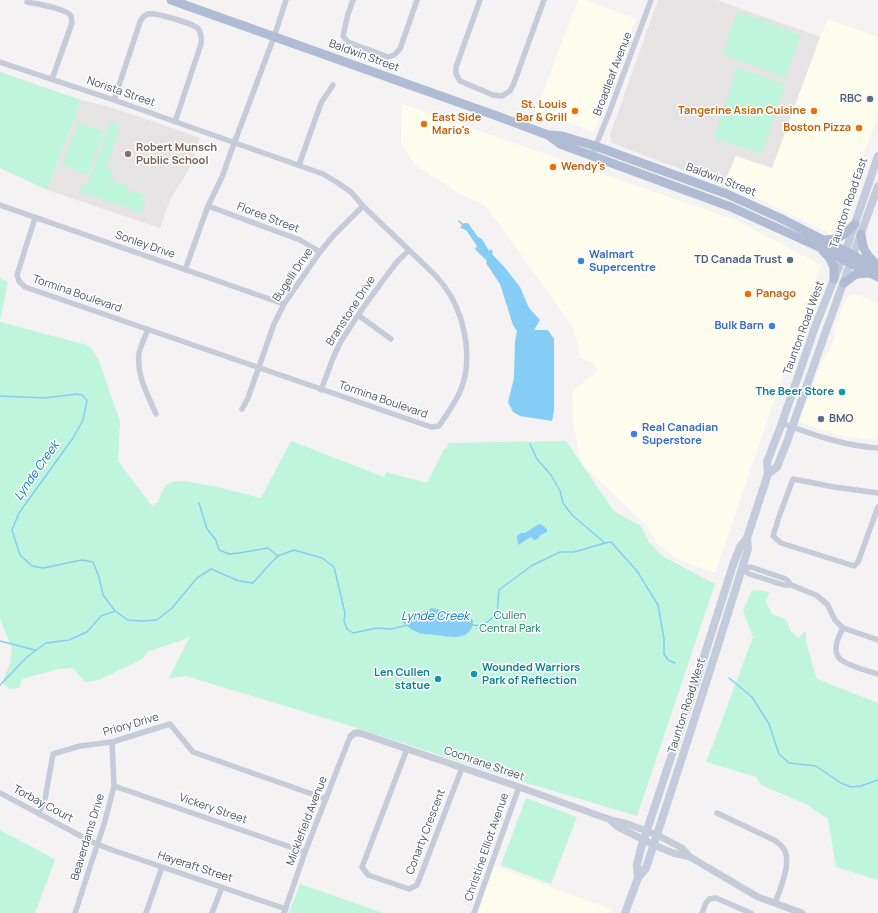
<!DOCTYPE html>
<html>
<head>
<meta charset="utf-8">
<style>
	body { margin:0 }
	canvas { display:block; background:#f4f2f2 }
</style>
</head>
<body>
<canvas width="878" height="913"></canvas>
<script>
const g = document.querySelector('canvas').getContext('2d');
g.lineJoin = 'round';
function fill(path, color) { g.fillStyle = color; g.fill(path, 'evenodd'); }
function stroke(path, color, width, dash) { g.strokeStyle = color; g.lineWidth = width; g.lineCap = dash ? 'butt' : 'round'; g.setLineDash(dash || []); g.stroke(path); }
function write(font, color, halo, rows, align = 'center') {
  g.font = font + ' Manrope,sans-serif'; g.lineWidth = 3; g.setLineDash([]); g.textBaseline = 'middle'; g.strokeStyle = halo; g.fillStyle = color; for (const [text, x, y, turn = 0] of rows) {
    g.save(); g.translate(x, y); g.rotate((+turn || 0) * Math.PI / 180); g.textAlign = isNaN(turn) ? turn : align; if (halo) g.strokeText(text, 0, 0); g.fillText(text, 0, 0); g.restore();
  }
}
fill(new Path2D(`
	M578 0H585L636 19 594 132 536 111Z
	M828 19 878 37V116L833 235 761 200 723 185 735 156 772 168 820 37Z
	M402 104 738 221 821 265 715 573 684 562 669 554 656 542 645 524 581 463 573 423 572 391 598 371 594 364 581 358 573 327 486 206 460 194 415 165 401 143Z
	M855 294 878 303V434L876 440 841 436 799 422 822 361 828 353 835 338 834 329 846 298Z
	M494 866 612 910 611 913H478Z`), '#fefcec');
fill(new Path2D(`
	M658 0H717L820 37 772 168 736 156 723 185 612 143 610 135Z
	M81 100 106 106 152 121 200 138 189 169 170 200 160 228 47 190Z`), '#e6e3e4');
fill(new Path2D(`
	M738 11 801 35 785 78 722 54Z
	M737 68 785 84 762 154 714 138Z
	M0 72 81 100 47 190 0 168Z
	M111 121 117 124 119 126 118 127 119 130 106 168 113 171 110 179 128 186 127 190 144 195 142 200 146 201 142 213 79 192 82 185 88 183Z
	M78 122 104 132 88 175 62 165Z
	M0 278 8 282 0 321Z
	M0 322 87 345 92 349 99 361 120 421 118 461 152 506 158 502 165 485 173 482 182 481 214 486 261 498 291 441 384 477 386 472 427 483 444 449 447 448 448 443 566 441 611 507 617 513 641 526 649 542 662 556 715 584 637 816 507 777 348 725 186 676 169 678 190 636 183 640 149 651 142 659 99 680 85 682 73 668 58 669 22 679 19 688 10 689 2 683 10 663 12 648 0 619Z
	M752 590 769 592 766 602 772 614 787 620 790 630 798 638 806 631V642L817 679 878 703V880L836 867 828 819 806 804 761 785 756 777 706 762 714 742 753 637 743 611Z
	M526 798 577 817 551 884 501 865Z
	M0 830 51 857 55 860 35 913H0Z
	M300 884 383 913H289Z`), '#bef5dc');
fill(new Path2D(`
	M464 223H468L478 237 482 239 489 251 491 249 493 252 492 254 506 269 520 287 529 308 540 320 534 330H548L554 339V411L552 421 520 416 513 412 508 402 514 378 515 341 517 331 513 325 500 284 486 263 487 261 475 249 477 246 466 230 460 228Z
	M539 524 542 525 547 529V532L540 535 538 539 534 540 531 537 518 545 517 536 521 533H525Z
	M432 608 470 618 473 620C472 642 451 637 436 635 430 634 422 635 417 632 411 630 406 625 401 621Z`), '#86cdf6');
stroke(new Path2D(`
	M459 221 463 225
	M0 396 44 398 77 394 82 395 87 400 83 420 73 438 19 513 12 530 20 555 32 566 43 568 82 560 93 562 99 577 103 595 115 611 128 620 143 621 157 620 172 608 197 578 211 569 239 581 253 583 269 565 278 556 294 550 322 558 334 567 345 613 344 621 347 629 353 633 377 628 391 629 408 625
	M530 444 537 459 551 475 560 491 563 503 572 515 605 543
	M199 503 207 529 216 540 219 550 229 554 239 553 268 548 278 556
	M472 625 482 626 497 614 499 590 531 566 560 552H574L605 543 611 542 637 571 658 605 664 639V654L668 660 675 663
	M0 641 35 650
	M729 678 752 697 769 724 779 754 789 763 816 766 841 783 851 787 861 786 878 780
	M0 685 26 658 35 651 46 643 69 640 87 632 101 616 115 611`), '#86cdf6', 1.5);
stroke(new Path2D(`
	M353 0 348 14 343 36 348 42 388 57 394 55 400 49 417 0
	M480 0 456 67V74L460 81 493 95 502 96 510 91 514 83 544 0
	M27 2C37 4 66 8 71 16 72 18 71 21 72 23L52 79
	M0 62 114 100 323 174 338 183 351 192 363 206 435 275C442 283 448 290 453 300 466 325 472 362 461 389 456 402 447 414 439 426L431 427 25 287 19 281 17 275 35 218
	M114 100 140 22C142 18 144 15 148 14 155 12 190 23 196 27 198 28 200 31 200 32 202 36 201 40 201 44L175 122
	M592 155 609 113 651 0
	M299 165 321 103 333 85
	M0 205 284 304
	M208 206 300 240 320 252
	M185 270 208 206 222 177 232 149 274 37 286 0
	M358 315 391 339
	M148 329C145 337 141 345 139 353 136 375 148 395 156 414
	M321 390 333 358 340 343 358 315 384 279 396 263 409 250
	M242 409 248 398 274 324 284 304 320 252 333 236 363 206
	M782 423C813 435 845 446 878 448
	M878 493 834 487 793 479 780 514 773 536 781 543 854 566 858 562 878 507
	M742 568 749 574 784 585H791L816 595 827 604 835 620 843 628 878 640
	M742 568 751 567 786 579 791 585
	M843 628C840 634 836 641 836 648 836 652 837 656 840 659 848 666 868 671 878 674
	M407 749 362 867 368 875 409 889 417 885 462 768
	M114 786 305 852
	M0 793 92 842 112 850 286 909
	M39 813 45 799 53 754 80 746 112 742 170 724 193 752 326 799
	M717 813 774 840C778 843 783 846 785 851 791 864 780 890 775 903
	M75 913 105 821 114 786 112 742
	M146 913 162 867
	M212 913 222 887
	M284 913 305 852 348 742 351 736
	M474 913 519 787
	M702 913 706 903 709 899 716 898 751 913`), '#c5cbd8', 5.5);
stroke(new Path2D(`
	M351 736 355 733H360L519 787 611 820 628 824 657 835 682 848 690 857
	M611 821 618 827 654 845 673 853 690 857 758 897 802 913`), '#c5cbd8', 7);
stroke(new Path2D(`
	M768 474 777 467 788 439 822 342 878 186
	M638 878 637 864 641 848 694 688 733 565 740 547 747 538 768 474 767 462 782 423 815 327 848 244 878 156
	M625 913 638 878 646 868C681 762 715 656 748 549L747 538`), '#c3cbdc', 8);
stroke(new Path2D(`
	M171 0 497 116 548 135 560 144 731 207 819 247 878 277
	M549 135 562 136 595 146 727 194 780 218 878 268
	M861 234C862 246 865 254 874 262
	M824 240C840 240 845 234 855 224
	M823 251 829 257 834 267V279
	M844 283 856 274 869 273`), '#afbcd3', 9);
for (const [x, y, r, color] of [
	[870,99,4,"#5c6f8a"],
	[575,111,4,"#e8710a"],
	[814,111,4,"#e8710a"],
	[424,124,4,"#e8710a"],
	[859,128,4,"#e8710a"],
	[128,154,4,"#8d6e63"],
	[553,167,4,"#e8710a"],
	[790,260,4,"#5c6f8a"],
	[581,261,4,"#3f7fe0"],
	[748,294,4,"#e8710a"],
	[772,326,4,"#3f7fe0"],
	[842,392,4,"#0f9aa8"],
	[821,419,4,"#5c6f8a"],
	[634,434,4,"#3f7fe0"],
	[474,674,4,"#0f9aa8"],
	[438,679,4,"#0f9aa8"]
]) { const dot = new Path2D(); dot.arc(x, y, r, 0, 2 * Math.PI); g.fillStyle = color; g.fill(dot); stroke(dot, '#fff', 1.5); }
write('11px', '#475162', '#fff', [
	["Baldwin Street",364,56,20],
	["Broadleaf Avenue",613,74,-69],
	["Norista Street",121,92,19],
	["Baldwin Street",721,180,21],
	["Taunton Road East",849,203,-71],
	["Floree Street",268,218,21],
	["Sonley Drive",145,245,19],
	["Bugelli Drive",293,275,-56],
	["Tormina Boulevard",77,294,19],
	["Branstone Drive",351,311,-57],
	["Taunton Road West",804,328,-70],
	["Tormina Boulevard",383,400,19],
	["Taunton Road West",687,706,-72],
	["Priory Drive",131,725,-16],
	["Cochrane Street",484,764,19],
	["Torbay Court",43,804,28],
	["Vickery Street",213,809,19],
	["Micklefield Avenue",307,821,-69],
	["Conarty Crescent",426,832,-69],
	["Beaverdams Drive",88,837,-73],
	["Christine Elliot Avenue",487,847,-71],
	["Hayeraft Street",195,867,18]
]);
write('bold 11px', '#4e5e75', '#fff', [
	["RBC",862,99],
	["TD Canada Trust",782,260],
	["BMO",829,419,"left"]
], 'right');
write('bold 11px', '#c56008', '#fff', [
	["St. Louis",567,105],
	["Bar & Grill",567,118],
	["Tangerine Asian Cuisine",806,111],
	["East Side",432,118,"left"],
	["Mario's",432,131,"left"],
	["Boston Pizza",851,128],
	["Wendy's",561,167,"left"],
	["Panago",756,294,"left"]
], 'right');
write('bold 11px', '#785e54', '#fff', [
	["Robert Munsch",136,148],
	["Public School",136,161]
], 'left');
write('bold 11px', '#366cbe', '#fff', [
	["Walmart",589,255],
	["Supercentre",589,268],
	["Bulk Barn",764,326,"right"],
	["Real Canadian",642,428],
	["Superstore",642,441]
], 'left');
write('bold 11px', '#0d838f', '#fff', [
	["The Beer Store",834,392],
	["Wounded Warriors",482,668,"left"],
	["Park of Reflection",482,681,"left"],
	["Len Cullen",430,673],
	["statue",430,686]
], 'right');
write('11px', '#0d825a', '#fff', [
	["Cullen",510,616],
	["Central Park",510,629]
]);
write('italic 12px', '#0077bc', '#fff', [
	["Lynde Creek",37,471,-55],
	["Lynde Creek",435,617]
]);
</script>
</body>
</html>
